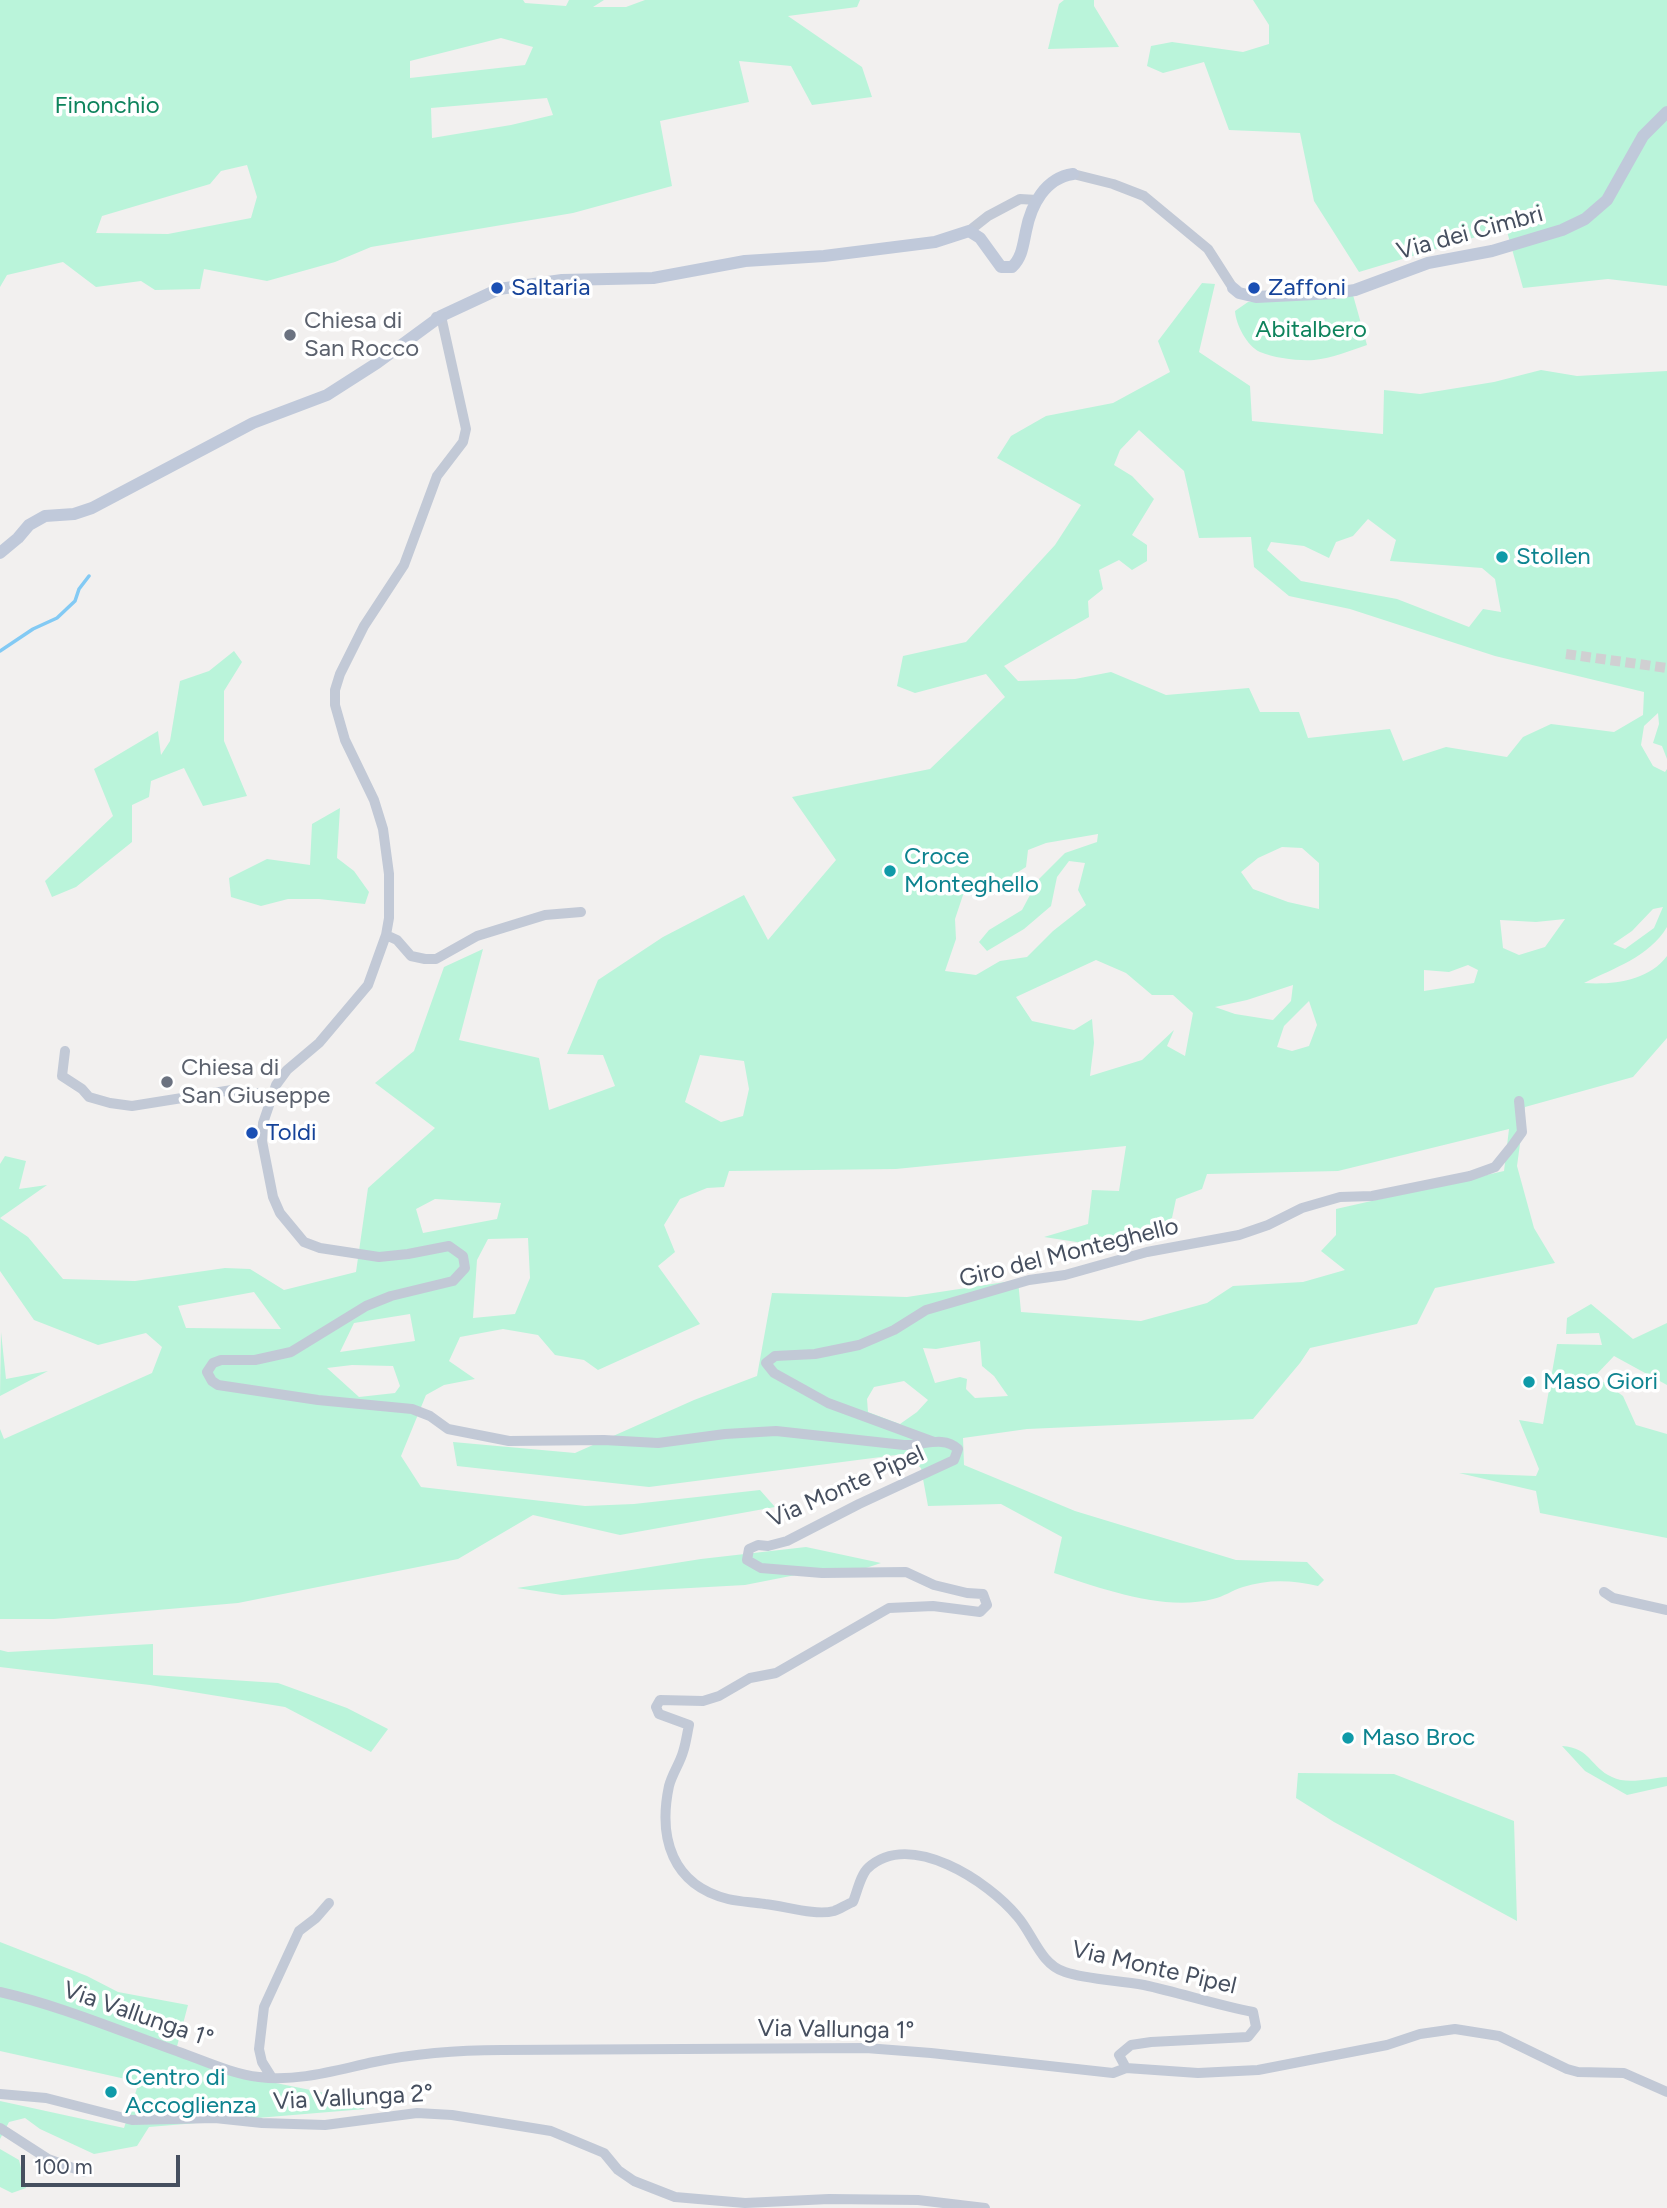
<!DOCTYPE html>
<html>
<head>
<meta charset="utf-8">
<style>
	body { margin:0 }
	#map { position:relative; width:1667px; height:2208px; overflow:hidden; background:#f2f0ef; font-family:Figtree,sans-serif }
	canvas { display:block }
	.scale { position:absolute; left:21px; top:2155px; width:159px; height:32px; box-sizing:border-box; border:4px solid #464f5f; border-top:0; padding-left:9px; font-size:21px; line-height:24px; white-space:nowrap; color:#464f5f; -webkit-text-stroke:5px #fff; paint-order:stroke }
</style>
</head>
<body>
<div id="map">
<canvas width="1667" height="2208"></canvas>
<div class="scale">100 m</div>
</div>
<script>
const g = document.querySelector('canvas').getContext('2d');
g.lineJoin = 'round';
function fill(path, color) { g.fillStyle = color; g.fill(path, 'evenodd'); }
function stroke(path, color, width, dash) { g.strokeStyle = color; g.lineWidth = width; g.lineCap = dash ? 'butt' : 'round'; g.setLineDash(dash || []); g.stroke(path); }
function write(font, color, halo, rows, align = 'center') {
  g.font = font + ' Figtree,sans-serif'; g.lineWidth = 7; g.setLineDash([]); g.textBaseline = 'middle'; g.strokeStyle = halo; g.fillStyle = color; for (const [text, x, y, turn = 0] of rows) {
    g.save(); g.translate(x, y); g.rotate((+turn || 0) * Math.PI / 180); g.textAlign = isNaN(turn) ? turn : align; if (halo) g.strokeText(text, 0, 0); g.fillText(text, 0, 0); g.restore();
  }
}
fill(new Path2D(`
	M0 0H523L525 3 566 6 569 0H604L593 7H626L645 0H860L857 7 788 16 862 67 872 97 812 105 791 66 739 61 749 102 660 121 672 186 573 213 371 247 335 262 267 281 204 269 200 289 155 290 141 281 96 287 63 262 7 275 0 287ZM501 38 533 47 525 65 410 78V61ZM547 98 553 115 511 125 432 138 431 108ZM247 165 257 197 251 218 168 234 96 233 102 216 210 184 221 171Z
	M1064 0H1094V6L1119 47 1048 49 1059 4Z
	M1253 0H1667V286L1608 279 1523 288 1506 228 1359 272 1314 201 1300 133 1229 130 1204 62 1163 73 1147 66 1151 46 1172 42 1243 52 1269 44V25Z
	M1202 283 1215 284 1199 352 1250 386 1252 421 1383 434 1384 390 1420 394 1494 382 1541 370 1577 376 1667 371V759L1662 746 1653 743 1659 724 1658 713 1644 726 1641 745 1653 766 1665 772 1667 769V927C1649 957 1614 968 1584 983 1612 985 1649 981 1667 956V1038L1633 1077 1525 1107 1517 1166 1534 1228 1555 1263 1435 1288 1417 1324 1310 1348 1300 1363 1253 1419 1027 1429 963 1438 964 1465 1075 1511 1236 1560 1307 1562 1324 1580 1318 1586C1292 1580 1268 1579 1243 1587 1233 1590 1223 1597 1213 1599 1164 1612 1100 1588 1054 1573L1062 1537 1001 1504 928 1506 921 1468 904 1454 649 1487 457 1466 453 1442 575 1453 694 1400 757 1376 772 1293 907 1297 1018 1280 1021 1312 1141 1321 1207 1303 1233 1286 1303 1282 1345 1270 1321 1251 1336 1235V1209L1504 1171 1509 1129 1338 1171 1207 1174 1202 1189 1176 1199 1172 1218 1139 1236 1083 1243 1044 1237 1088 1224 1092 1190 1119 1191 1126 1146 896 1169 729 1171 724 1187 707 1188 680 1199 664 1225 675 1252 658 1266 700 1324 598 1370 584 1360 555 1355 538 1335 503 1329 460 1337 449 1361 475 1379 444 1385 426 1395 401 1456 421 1487 585 1506 634 1504 760 1490 775 1507 620 1535 533 1515 458 1559 238 1603 54 1619H0V1429L4 1439 152 1373 162 1347 146 1333 98 1345 34 1320 0 1271V1164L5 1156 26 1161 19 1189 47 1185 0 1218 28 1237 63 1279 135 1281 225 1268 250 1269 284 1290 356 1272 368 1188 435 1128 375 1083 414 1051 444 967 483 949 459 1040 539 1058 549 1110 615 1086 603 1055 567 1054 598 980 663 937 744 895 768 940 836 860 792 797 930 769 1005 697 986 674 915 693 897 686 903 656 966 642 1055 545 1081 505 997 458 1011 436 1046 416 1113 403 1170 372 1158 341ZM1139 430 1184 471 1199 538 1251 537 1254 567 1289 596 1350 609 1495 656 1644 692 1643 715 1614 732 1551 724 1523 737 1507 757 1446 747 1403 761 1390 729 1308 738 1299 712H1260L1249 688 1166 695 1111 672 1075 679 1018 681 1004 666 1089 617 1088 601 1103 589 1099 570 1119 560 1132 570 1147 561V545L1132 535 1154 499 1132 476 1114 465 1120 450ZM1368 519 1396 540 1390 561 1482 568 1495 579 1501 612 1483 609 1469 627 1397 599 1301 581 1267 550 1271 542 1304 546 1329 558 1336 542 1353 536ZM1098 834 1097 842 1065 853 1038 880 1022 910 989 930 979 942 987 951 1024 929 1051 906 1057 877 1069 861 1085 863 1078 890 1086 905 1053 931 1027 957 1000 961 976 975 945 971 956 939 955 919 963 895 1007 879 1026 867 1028 850 1046 843ZM1282 847 1302 848 1319 863V909L1288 902 1253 889 1241 872 1258 858ZM1663 907 1654 928 1625 949 1613 944 1632 931 1653 909ZM1565 919 1545 947 1519 955 1503 948 1500 920 1536 922ZM1096 960 1126 973 1152 995H1173L1193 1013 1185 1056 1167 1046 1174 1030 1142 1060 1090 1076 1094 1043 1092 1019 1074 1030 1032 1021 1016 997ZM1468 965 1478 970 1474 983 1424 991V970L1449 972ZM1293 985 1291 1001 1273 1020 1235 1014 1215 1007 1247 1000ZM1309 1001 1317 1025 1309 1046 1292 1051 1277 1047 1284 1026ZM700 1055 744 1061 749 1089 743 1116 721 1122 685 1102ZM435 1199 500 1203H501L497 1219 423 1233 416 1209ZM528 1238 530 1278 515 1314 473 1318 477 1260 488 1239ZM254 1292 281 1329 186 1328 178 1306ZM410 1314 415 1341 340 1352 354 1323ZM980 1341 982 1366 994 1376 1008 1396 975 1398 966 1389 967 1379 960 1377 935 1383 923 1348 936 1349ZM352 1365 393 1366 400 1386 395 1393 359 1397 327 1368ZM904 1381 928 1400 917 1412 900 1424 868 1412 867 1399 874 1387Z
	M1353 295 1367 345C1350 351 1332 358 1314 360 1298 361 1274 358 1260 352 1247 346 1236 325 1235 311L1248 302Z
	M234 651 242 662 224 691V741L247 796 203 806 184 768 151 781 149 797 132 805V842L76 887 52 897 45 881 113 816 94 769 158 731 161 755 170 741 180 681 209 671Z
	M340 808 337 858 354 871 369 892 365 904 319 899H288L261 906 231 897 229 878 267 859 310 865 312 824Z
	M1591 1304 1633 1339 1667 1323V1385L1614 1356 1595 1376 1623 1396 1636 1425 1667 1434V1538L1540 1513 1536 1491 1459 1473 1536 1476 1539 1469 1519 1420 1543 1424 1557 1344 1602 1345 1599 1333 1566 1334 1567 1318Z
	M1 1332 6 1379 48 1371 0 1396Z
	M806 1547 881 1563 857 1571 826 1569 745 1585 562 1595 517 1588 701 1559Z
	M153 1644V1675L278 1683 347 1708 388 1729 371 1752 285 1707 150 1685 0 1667V1650L8 1652Z
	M1562 1746C1591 1748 1590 1767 1612 1777 1627 1785 1651 1778 1667 1777V1786L1627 1795 1585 1771Z
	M1298 1773 1394 1774 1514 1821 1517 1921 1334 1822 1296 1798Z
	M0 1942 87 1976 118 1992 188 2005 175 2054 256 2079 345 2097 365 2109 149 2127 137 2146 94 2154 40 2129 25 2118 9 2122 0 2139V2101L124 2128 139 2082 0 2051Z
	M0 2149 19 2160 26 2188 12 2193 0 2187Z`), '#baf4da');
stroke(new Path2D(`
	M0 651 33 629 57 618 75 601 79 589 89 576`), '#83caf4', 3.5);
stroke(new Path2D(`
	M1566 654 1667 668`), '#d0d0d2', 10, [10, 5]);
stroke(new Path2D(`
	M1073 174 1113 184 1144 196 1208 249 1233 288
	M969 231 988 216 1020 199 1037 200
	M436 317 441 316 466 429 463 442 437 476 404 565 364 626 340 674 335 690V705L345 740 374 800 383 829 389 874V918L386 935 368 985 319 1043 287 1070 276 1085 263 1123 262 1141 273 1197 280 1213 304 1242 320 1248 379 1257 408 1254 449 1246 463 1256 465 1268 453 1281 391 1296 366 1306 291 1352 255 1360H221L213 1363 207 1372 212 1381 218 1385 318 1400 412 1409 430 1416 448 1429 509 1441 604 1440 658 1443 725 1434 776 1431 904 1445C923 1446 943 1435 958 1449L954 1460 859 1504 787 1541 768 1546 758 1545 749 1549 747 1560 761 1568 822 1573 906 1572 934 1585 967 1593 983 1594 987 1605 980 1612 933 1606 889 1608 776 1673 750 1678 719 1696 703 1701 660 1700 656 1707 659 1714 689 1725C687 1734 686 1743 683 1752 680 1763 672 1774 669 1786 658 1838 672 1885 728 1899 740 1902 753 1902 765 1904 785 1906 815 1916 834 1911 840 1909 847 1904 853 1902 857 1892 861 1874 868 1868 910 1829 989 1882 1017 1916 1033 1934 1040 1964 1065 1972 1089 1980 1118 1980 1144 1985 1181 1993 1216 2005 1253 2012L1256 2027 1248 2037 1151 2042 1131 2045 1119 2055 1126 2068
	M386 935 397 940 411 956 425 959H436L477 936 545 915 581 912
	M65 1051 62 1076 82 1089 89 1097 110 1103 132 1106 232 1090 272 1095
	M934 1442 828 1403 774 1373 766 1363 775 1356 815 1354 859 1345 894 1330 926 1310 1029 1280 1065 1275 1147 1252 1239 1235 1268 1225 1302 1208 1340 1197 1372 1196 1470 1176 1495 1167 1512 1146 1522 1132 1519 1101
	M1604 1592 1613 1598 1667 1610
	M0 1992C62 2006 122 2032 182 2053 207 2062 233 2074 259 2077 298 2082 336 2070 374 2062 417 2053 458 2050 502 2050L866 2048 931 2053 1113 2073 1126 2068 1198 2073 1258 2070 1387 2045 1420 2034 1455 2029 1499 2036 1567 2069 1578 2072 1624 2073 1667 2092
	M272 2078 262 2062 259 2049 264 2007 299 1931 316 1918 329 1903
	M0 2094 46 2098 132 2120 215 2118 262 2123 325 2125 417 2113 452 2115 551 2131 604 2153 618 2170 634 2181 675 2197 745 2203 829 2199 918 2200 985 2208
	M0 2128 48 2159 84 2172`), '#c2c9d6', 10);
stroke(new Path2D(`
	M1233 288 1239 293 1256 297 1335 293 1355 290 1428 263 1492 251 1562 230 1585 219 1607 200 1643 136 1667 112
	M0 553 18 538 29 525 45 516 74 514 92 508 253 423 327 395 377 363 441 316 499 289 562 280 653 278 745 261 824 256 935 242 969 231 980 238 1001 267H1012C1022 258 1023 245 1026 231 1031 205 1045 178 1073 174`), '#c0c9da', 12);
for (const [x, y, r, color] of [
	[497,288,7,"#1a4fb4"],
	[1254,288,7,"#1a4fb4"],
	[290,335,7,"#6b7280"],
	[1502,557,7,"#0f9aa8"],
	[890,871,7,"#0f9aa8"],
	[167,1082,7,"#6b7280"],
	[252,1133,7,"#1a4fb4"],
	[1529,1382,7,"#0f9aa8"],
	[1348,1738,7,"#0f9aa8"],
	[111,2092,7,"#0f9aa8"]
]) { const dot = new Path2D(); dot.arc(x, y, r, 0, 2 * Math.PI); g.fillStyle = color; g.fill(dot); stroke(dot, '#fff', 2.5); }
write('24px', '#0e835c', '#fff', [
	["Finonchio",107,106],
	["Abitalbero",1311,330]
]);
write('24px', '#464f5f', '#fff', [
	["Via dei Cimbri",1470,233,-15],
	["Giro del Monteghello",1069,1253,-14],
	["Via Monte Pipel",846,1487,-24],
	["Via Monte Pipel",1154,1968,13],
	["Via Vallunga 1°",138,2015,19],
	["Via Vallunga 1°",836,2030,1],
	["Via Vallunga 2°",353,2098,-3]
]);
write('24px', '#164399', '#fff', [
	["Saltaria",511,288],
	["Zaffoni",1268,288],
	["Toldi",266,1133]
], 'left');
write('24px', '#5b616d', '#fff', [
	["Chiesa di",304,321],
	["San Rocco",304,349],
	["Chiesa di",181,1068],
	["San Giuseppe",181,1096]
], 'left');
write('24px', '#0d838f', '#fff', [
	["Stollen",1516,557],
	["Croce",904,857],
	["Monteghello",904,885],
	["Maso Giori",1543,1382],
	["Maso Broc",1362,1738],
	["Centro di",125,2078],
	["Accoglienza",125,2106]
], 'left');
</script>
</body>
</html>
